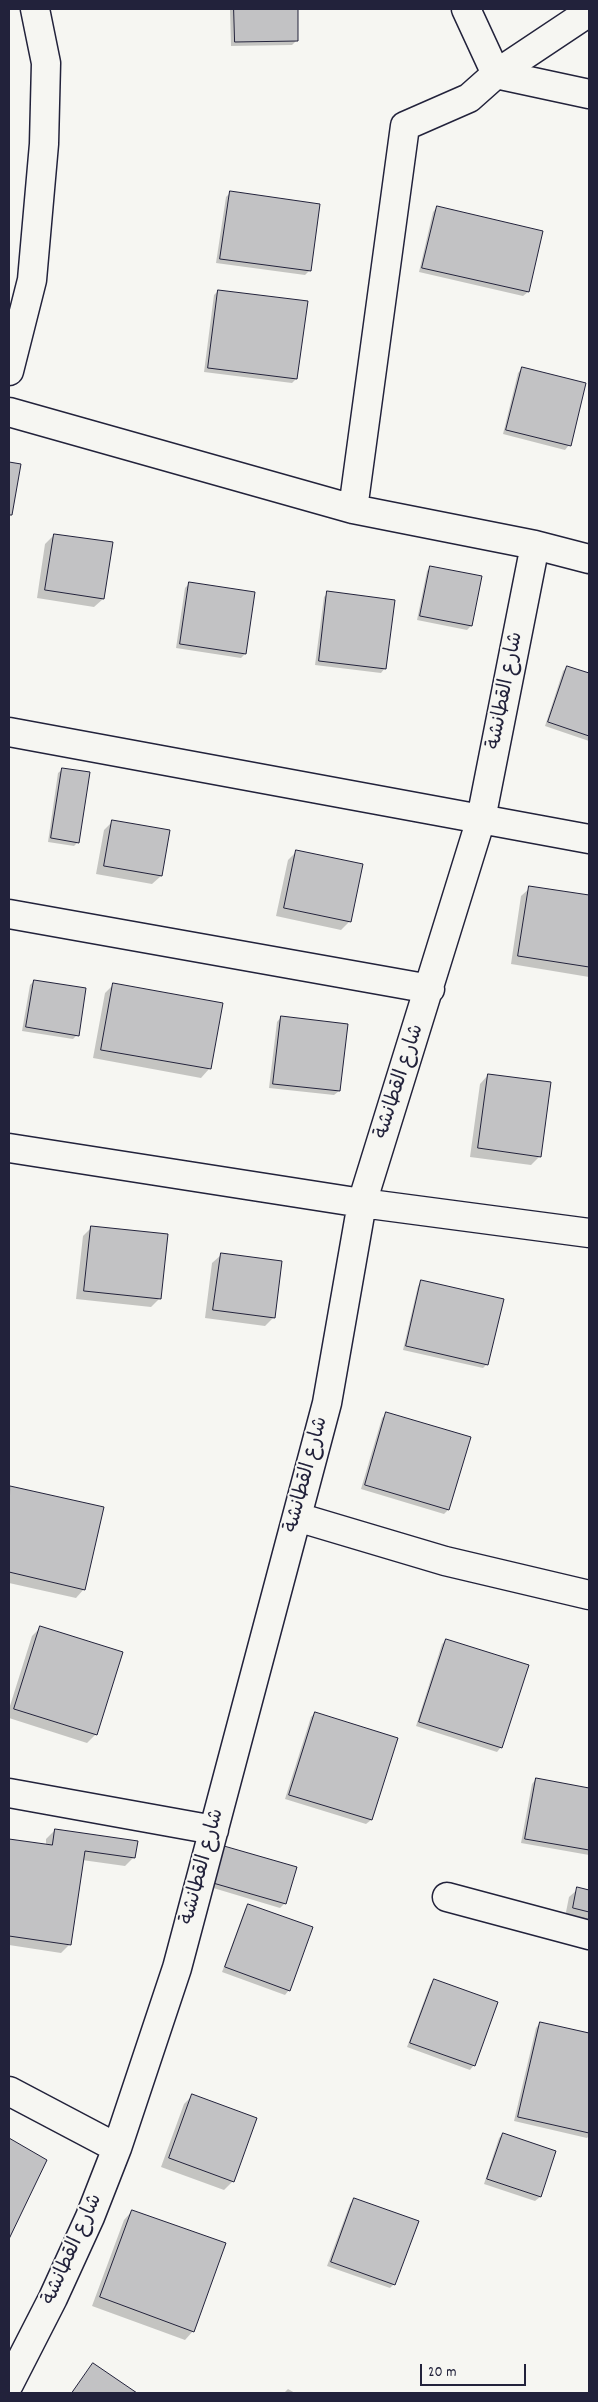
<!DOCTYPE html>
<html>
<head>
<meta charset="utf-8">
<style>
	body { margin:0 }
	#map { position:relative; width:598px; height:2402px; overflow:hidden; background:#f6f6f2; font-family:Dekko,sans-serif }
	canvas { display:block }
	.frame { position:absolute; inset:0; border:10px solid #22223b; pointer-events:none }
	.scale { position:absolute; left:420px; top:2364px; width:106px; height:22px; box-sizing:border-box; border:2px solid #22223b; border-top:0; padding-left:6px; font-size:15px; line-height:18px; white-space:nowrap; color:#22223b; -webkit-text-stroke:4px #f6f6f2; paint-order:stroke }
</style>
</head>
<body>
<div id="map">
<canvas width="598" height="2402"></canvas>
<div class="frame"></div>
<div class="scale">20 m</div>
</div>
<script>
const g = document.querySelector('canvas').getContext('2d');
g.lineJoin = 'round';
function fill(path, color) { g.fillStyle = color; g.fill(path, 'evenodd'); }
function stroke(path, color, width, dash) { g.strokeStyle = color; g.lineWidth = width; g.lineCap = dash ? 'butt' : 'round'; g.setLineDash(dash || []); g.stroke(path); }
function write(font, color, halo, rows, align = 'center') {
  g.font = font + ' Dekko,"Playpen Sans Arabic",sans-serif'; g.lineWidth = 4; g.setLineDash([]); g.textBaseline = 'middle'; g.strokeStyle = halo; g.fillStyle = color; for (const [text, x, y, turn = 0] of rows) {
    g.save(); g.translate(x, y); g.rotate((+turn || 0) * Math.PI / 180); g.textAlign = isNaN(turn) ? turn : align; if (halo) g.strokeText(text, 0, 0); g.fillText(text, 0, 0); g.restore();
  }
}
fill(new Path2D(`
	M230 9H296L297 40 292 45 231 46Z
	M230 193 310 270 305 275 216 263 226 197Z
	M437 207 528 292 523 296 419 272 433 212Z
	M218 291 296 379 292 383 204 372 214 295Z
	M522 368 569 445 565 450 503 434 518 373Z
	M9 463 19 465 9 516Z
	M54 535 103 599 94 607 37 598 45 544Z
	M431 567 471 626 467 630 417 620 427 571Z
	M189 584 245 654 241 658 176 648 185 588Z
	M328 593 385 668 381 673 315 665 324 597Z
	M567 667 589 675V741L545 726 563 671Z
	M63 769 78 842 74 846 48 842 58 773Z
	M113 821 161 876 152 884 96 874 104 830Z
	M297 851 350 921 341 930 276 916 288 860Z
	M530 888 589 897V977L511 964 521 896Z
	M34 981 77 1035 73 1039 22 1031 30 985Z
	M114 984 221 1004 209 1069 201 1078 93 1058 105 993Z
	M281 1017 339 1091 334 1095 269 1088 277 1022Z
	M488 1075 540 1156 531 1165 470 1157 480 1084Z
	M91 1228 160 1298 151 1307 76 1299 83 1236Z
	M221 1255 274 1317 265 1326 205 1318 212 1263Z
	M422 1281 487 1364 483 1368 403 1350 418 1286Z
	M387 1413 469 1438 448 1510 444 1514 361 1489 382 1418Z
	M10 1487 102 1508 84 1589 76 1598 9 1583Z
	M41 1627 96 1734 87 1743 9 1718V1709L32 1636Z
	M446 1640 501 1747 497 1752 416 1726 442 1644Z
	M315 1713 396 1738 371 1820 366 1824 285 1799 311 1717Z
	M536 1779 589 1789V1855L521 1843 532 1784Z
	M55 1830 134 1857 125 1866 82 1860 70 1944 61 1953 9 1945V1840L46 1846V1839Z
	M224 1848 285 1903 280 1908 210 1887 220 1852Z
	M578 1889 589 1891V1922L565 1917 569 1897Z
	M249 1905 289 1990 285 1995 222 1972 245 1909Z
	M434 1981 474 2065 470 2070 407 2047 430 1985Z
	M540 2023 589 2035V2136L587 2138 514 2121 536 2028Z
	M192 2096 233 2181 224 2190 161 2167 184 2104Z
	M503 2134 555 2151 540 2197 535 2201 484 2184 499 2138Z
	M9 2139 45 2160 9 2236Z
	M355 2199 394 2284 390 2288 327 2266 350 2204Z
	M132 2211 193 2331 185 2340 92 2306 124 2220Z
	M93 2364 135 2393H71Z
	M288 2389 295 2393H284Z`), '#0003');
const building = new Path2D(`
	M234 9H298V41L235 42Z
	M230 191 320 204 311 271 220 259Z
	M437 206 543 231 529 292 422 268Z
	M218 290 308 301 297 379 208 368Z
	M522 367 586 383 571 446 506 430Z
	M9 462 21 464 12 515H9Z
	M54 534 113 542 104 599 45 590Z
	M430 566 482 576 472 626 420 616Z
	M189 582 255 592 246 654 180 644Z
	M327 591 395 600 386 669 319 661Z
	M567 666 589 673V736L548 722Z
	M62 768 90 772 79 843 51 838Z
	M112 820 170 830 162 876 104 866Z
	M296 850 363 864 351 922 284 908Z
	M529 886 589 895V967L518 956Z
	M34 980 86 988 79 1036 26 1027Z
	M113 983 223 1003 211 1069 101 1050Z
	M281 1016 348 1024 340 1091 273 1084Z
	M488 1074 551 1082 541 1157 478 1148Z
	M91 1226 168 1234 161 1299 84 1291Z
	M221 1253 282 1261 275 1318 213 1310Z
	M421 1280 504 1299 488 1365 406 1346Z
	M386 1412 471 1437 449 1510 365 1485Z
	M10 1486 104 1507 85 1590 9 1572Z
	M40 1626 123 1652 97 1735 14 1709Z
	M446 1639 529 1665 502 1748 419 1722Z
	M315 1712 398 1738 372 1820 289 1795Z
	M536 1778 589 1788V1850L525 1839Z
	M55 1829 138 1841 135 1858 85 1851 71 1945 9 1936V1839L52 1845Z
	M224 1846 297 1867 286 1904 213 1883Z
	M577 1887 589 1890V1912L573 1908Z
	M248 1904 313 1927 290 1991 225 1967Z
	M434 1979 498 2002 475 2066 410 2043Z
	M540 2022 589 2033V2133L518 2117Z
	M192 2094 257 2118 234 2182 169 2158Z
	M503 2133 556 2151 541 2197 487 2179Z
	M9 2138 47 2160 9 2239Z
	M354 2198 419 2221 395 2285 331 2262Z
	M132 2210 226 2243 194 2332 100 2297Z
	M93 2363 137 2393H72Z`);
fill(building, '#c2c2c4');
stroke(building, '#22223b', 1);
const minor = new Path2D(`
	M466 9 496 74 589 94
	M9 371 32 280 44 144 46 63 35 9
	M9 412 353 509 535 545 589 559
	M353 509 405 126 469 98 496 74 589 12
	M9 732 589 839
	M9 914 430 989
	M9 1148 362 1203 589 1233
	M297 1517 445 1561 589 1595
	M9 1793 214 1830
	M447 1897 589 1935
	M9 2091 117 2148
	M9 2384 53 2298 90 2217 117 2148 177 1968 327 1403 362 1203 481 819 535 545`);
stroke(minor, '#22223b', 31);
stroke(minor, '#f6f6f2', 28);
write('20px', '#22223b', '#f6f6f2', [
	["شارع القطانشة",507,691,-79],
	["شارع القطانشة",401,1082,-72],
	["شارع القطانشة",308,1475,-75],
	["شارع القطانشة",204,1867,-75],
	["شارع القطانشة",74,2250,-66]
]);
</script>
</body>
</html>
